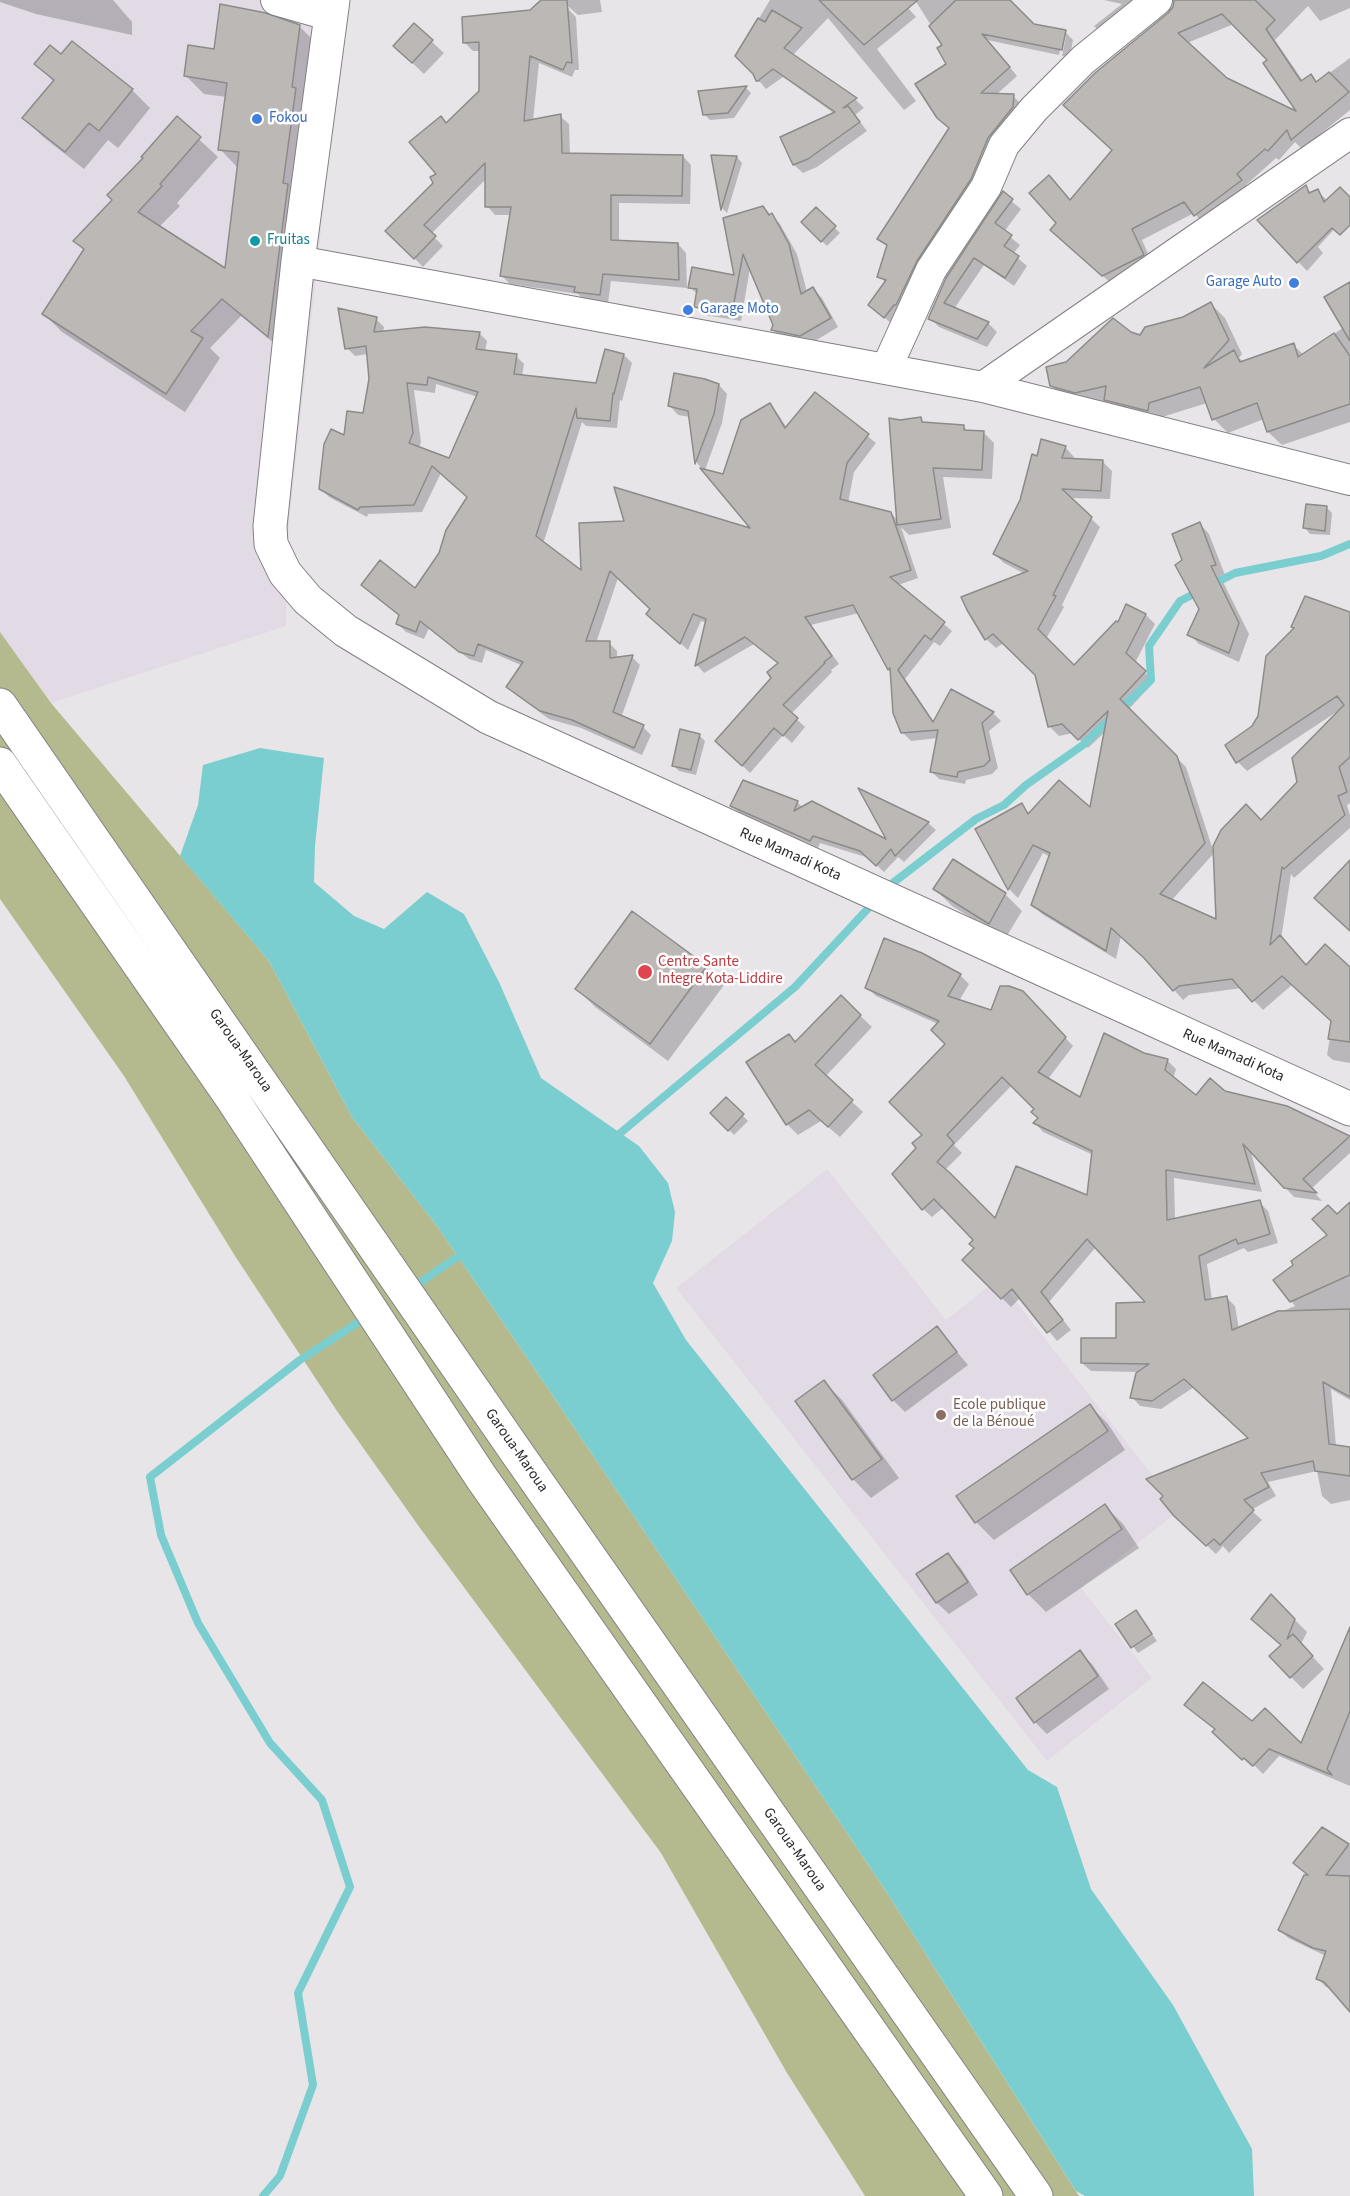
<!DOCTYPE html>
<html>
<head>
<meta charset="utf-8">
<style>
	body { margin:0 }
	canvas { display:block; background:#e8e5e8 }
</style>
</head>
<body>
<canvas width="1350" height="2196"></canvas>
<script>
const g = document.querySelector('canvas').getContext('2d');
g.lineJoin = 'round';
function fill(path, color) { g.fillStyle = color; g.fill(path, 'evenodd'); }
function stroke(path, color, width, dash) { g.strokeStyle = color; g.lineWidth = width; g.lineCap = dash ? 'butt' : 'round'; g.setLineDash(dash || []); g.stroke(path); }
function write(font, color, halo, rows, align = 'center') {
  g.font = font + ' "Source Sans 3",sans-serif'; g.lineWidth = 5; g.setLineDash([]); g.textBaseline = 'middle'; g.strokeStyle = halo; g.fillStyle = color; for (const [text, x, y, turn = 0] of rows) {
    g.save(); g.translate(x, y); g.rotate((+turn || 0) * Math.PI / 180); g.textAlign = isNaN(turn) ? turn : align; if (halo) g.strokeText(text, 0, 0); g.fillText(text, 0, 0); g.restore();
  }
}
fill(new Path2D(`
	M0 0H346L288 534 286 626 51 703 0 632Z
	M827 1169 946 1320 998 1279 1180 1510 1081 1588 1152 1678 1047 1761 676 1288Z`), '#e2dae4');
fill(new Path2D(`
	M0 632 51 703 269 961 352 1117 437 1226 547 1387 882 1885 1079 2196H865L787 2073 661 1853 420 1528 337 1411 235 1256 124 1076 0 899Z`), '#b5ba8e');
fill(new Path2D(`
	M260 748 324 758 315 846 314 882 354 916 384 929 427 892 464 914 499 982 541 1078 639 1146 668 1183 675 1212 672 1241 653 1283 686 1340 1028 1770 1057 1787 1091 1889 1173 2005 1252 2149 1254 2196H1085L1076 2191 882 1885 547 1387 437 1226 352 1117 269 961 180 856 198 805 203 765Z`), '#7bced0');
fill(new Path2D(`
	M0 0H113L132 22V35L36 14 0 2Z
	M561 0H600L602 12 578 15Z
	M770 0H901L916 17 877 49 916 101 904 110 828 18 792 56 856 100 864 108 855 115 867 131 817 167 803 173 794 165 835 114 783 77 766 89 737 55Z
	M915 0H997L1034 25 1065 32 1073 40 1070 57 1062 56 1066 36H1063L1059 55 987 40 1017 76 996 95 1013 96 1021 104 893 325 870 305 886 283 879 276 888 247 879 238 950 129 948 65 944 46Z
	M1104 0H1152L1106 38 1094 26 1122 4Z
	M1175 0H1350V8L1320 21 1308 6 1275 40 1303 81 1311 76 1317 82 1350 58V110L1302 149 1295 142 1279 160 1276 158 1246 185 1251 191 1205 225 1194 213 1142 240 1153 265 1113 285 1062 240 1071 201 1113 150 1169 14 1174 7ZM1234 24 1270 60 1300 115 1226 79 1187 43Z
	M570 8 568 9 576 17 579 70H575L572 77 539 63 533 121 560 116 569 124 570 154 683 156 691 165 690 204 619 203V242L678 244 686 253 687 288 611 281 608 303 584 300 578 294 510 284 501 275 511 215H495L487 206V178L431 234 443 246 423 267 388 231 435 183 439 174 447 124 480 92 481 51H473L465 43 464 18Z
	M414 25 444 53 424 74 407 58Z
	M299 26 318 45 286 353 241 316 210 348 220 358 185 412 62 332 44 314 85 252 75 241 114 200 177 119 218 157 177 203 180 206 159 227 226 271 238 168 220 149 227 97 204 94 186 76 215 51Z
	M72 43 132 90 150 108 118 148 108 140 84 169 42 136 24 117 54 82 36 64 61 57Z
	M746 88 751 93 734 118 710 120 704 114 700 92Z
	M713 157H737L742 163 727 213 723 209Z
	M1306 187 1311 193 1317 191 1327 200 1338 225 1318 247 1323 253 1307 271 1259 220Z
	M1003 194 1021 209 1004 232 1020 245 1013 254 1027 266 1014 286 984 265 954 309 988 323 997 332 987 347 939 327 930 318Z
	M763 207 780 224 797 254 807 292 813 289 822 298 838 327 810 344 782 339 773 330 775 325 750 268 741 321 705 315 696 306 698 295 690 287 736 276 725 219Z
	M816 209 840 233 827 246 803 222Z
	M1350 284V422L1282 445 1268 432 1264 419 1228 433 1214 419 1207 403 1162 417 1161 424 1120 413 1108 402 1090 406 1065 400 1051 385 1067 364 1130 333 1140 337 1211 304 1225 318 1242 354 1239 358 1244 362 1293 345 1304 355 1344 327Z
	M376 319 384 327 383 333H479L487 341 485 352 516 356 524 364 522 376 597 385 624 355 632 363 622 401 620 400 617 428 586 426 582 422 543 544 582 573 754 531 697 463 690 417 678 415 670 406 719 385 727 394 722 423 705 470 724 475 769 405 777 413 787 428 815 394 876 443 854 472 848 503 891 513 898 521 900 421 921 419 926 424 963 426 969 432 984 433 994 443 992 479 943 477 951 528 909 535 901 527 918 578 898 585 952 631 940 646 934 642 905 679 934 722 952 691 993 713 1001 721 989 731 998 768 992 774 966 780 965 784 939 779 931 771 938 738 911 741 903 733 891 671 859 613 811 625 839 664 831 670 832 672 791 714 805 727 792 743 783 735 750 773 725 749 773 678 779 664 754 644 704 673 697 665 707 623 701 621 688 650 656 622 652 609 618 578 596 643H609L617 651V659L632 657 640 665 621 718 643 727 651 735 642 755 581 728 549 719 516 695 508 687 523 666 486 650 482 663 469 659 429 628 424 639 406 632 398 624 400 616 371 593 415 590 441 553 468 497 441 473 422 512 368 514 367 517 329 497 321 489 345 437 364 415 371 379 368 354 355 356 347 348ZM436 384 478 397 450 460 419 448 421 442 414 390 435 393Z
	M1065 447 1074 457V460L1102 461 1112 471 1110 499 1069 498 1100 527 1062 605 1064 607 1046 639 1074 667 1099 651 1114 622 1118 624 1127 606 1146 615 1155 624 1135 663 1154 682 1128 710 1186 767 1213 850 1222 830 1262 823 1298 783 1338 711 1247 771 1238 762 1227 745 1253 727 1350 614V803L1347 805 1350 815V828L1294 878 1291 874 1281 939 1307 967 1350 969V1028L1293 984 1263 1010 1242 988 1189 995 1183 1000 1149 961 1121 936 1116 959 1042 914 1032 904 1050 857 1043 853 1018 898 1009 889 977 830 1021 805 1030 814 1091 810 1105 732 1088 748 1073 733 1059 736 1049 726 1037 674 1004 643 996 648 986 639 1025 574 1004 563 994 554 1021 501 1038 458ZM1215 852 1217 922 1171 901Z
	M1326 507 1332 513 1330 535 1310 534 1305 528Z
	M1200 524 1209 534 1225 575 1220 576 1249 634 1239 662 1199 644 1189 634 1200 609 1183 560Z
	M699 735 705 741 696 775 679 771 673 765Z
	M743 782 798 803 803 808 890 842 862 791 928 823 936 830 904 862 898 857 884 872 869 858 820 843 818 848 739 813 732 806Z
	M935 889 1005 894 1022 911 1005 939 952 906Z
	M706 967 724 985 668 1061 595 1007 577 989Z
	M960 975 969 984 959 1001 992 1012 1032 1002 1073 1046 1048 1079 1081 1099 1144 1054 1167 1060 1176 1069 1173 1079 1196 1097 1225 1093 1286 1107 1350 1138V1153L1311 1189 1322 1201 1294 1197 1250 1149 1262 1192 1174 1178 1175 1219 1259 1202 1268 1211 1278 1243 1248 1252 1244 1248 1207 1264 1212 1300 1227 1298 1235 1306 1239 1329 1295 1306 1275 1280 1329 1235 1337 1216 1350 1204V1400L1331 1389 1336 1446 1350 1449V1500L1331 1504 1322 1496 1317 1471 1268 1482 1276 1496 1251 1510 1262 1520 1229 1553 1223 1546 1216 1554 1185 1525 1250 1439 1194 1387 1161 1409 1140 1406 1132 1397 1138 1372 1091 1371 1082 1363 1118 1339 1149 1303 1096 1247 1049 1302 1071 1330 1057 1341 1021 1297 1011 1307 964 1260 976 1248 975 1240 944 1207 932 1217 923 1209 918 1148 924 1135 947 1044 938 1024 876 996 867 987ZM1012 1085 1036 1109 1040 1118 1035 1123 1043 1132 1093 1155 1088 1197 995 1220 945 1170 962 1153 954 1145Z
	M841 997 872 1027 825 1077 863 1112 840 1137 821 1121 798 1135 787 1124 789 1036 796 1043Z
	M1331 1031 1350 1034V1063L1333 1060 1327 1055Z
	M726 1099 748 1121 734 1135 712 1113Z
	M937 1328 968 1365 905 1412 893 1400Z
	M824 1382 842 1400 899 1478 871 1498 853 1479 797 1401Z
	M1090 1406 1108 1424 1125 1450 994 1540 976 1522Z
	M1105 1506 1123 1524 1139 1548 1046 1612 1028 1594Z
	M948 1555 960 1567 978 1595 949 1614 937 1603 919 1575Z
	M1283 1608 1307 1632 1301 1644 1324 1669 1303 1689 1291 1677 1282 1646Z
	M1136 1612 1157 1641 1138 1653 1117 1624Z
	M1080 1652 1092 1664 1109 1689 1047 1734 1035 1722 1018 1698Z
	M1350 1656V1786L1279 1756 1263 1774 1254 1765 1252 1767 1223 1740 1216 1730 1186 1705 1252 1723 1301 1745Z
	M1322 1829 1350 1846V2010L1332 1989 1326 1987 1318 1979 1326 1956 1288 1938 1280 1930 1307 1874Z`), '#0003');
stroke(new Path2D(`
	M885 889 976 819 1004 805 1026 785 1083 745 1151 680 1149 646 1180 601 1235 573 1321 556 1350 544
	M612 1140 795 987 875 901
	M412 1288 466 1251
	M263 2196 280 2176 313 2085 298 1993 350 1887 322 1800 270 1743 198 1623 161 1535 150 1477 300 1360 368 1316`), '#7bced0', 8);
const building = new Path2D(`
	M541 0H567L572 63 567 62 563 70 530 56 524 121 561 114 562 153 683 155 682 196 611 195V240L678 243 679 280 603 274 600 295 574 292 575 287 500 276 511 207H485V163L424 225 436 236 414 259 385 231 433 183 430 177 436 174 409 142 441 116 446 123 479 91V42L463 43 462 17 530 10Z
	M819 0H918L864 45Z
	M956 0H1010L1034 24 1066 30 1062 50 982 34 1010 67 981 93 1014 94 1013 107 988 138 971 179 917 261 896 305H894L884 318 868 305 886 280 877 277 887 245 877 239 949 128 937 118 915 84 946 64 937 48 942 45 929 26Z
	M1174 0H1255L1275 20 1266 29 1301 81 1311 74 1316 82 1329 72 1349 92 1291 140 1287 130 1268 151 1265 149 1237 174 1242 180 1194 216 1184 202 1132 229 1144 255 1102 276 1050 230 1056 223 1029 193 1049 175 1070 200 1112 150 1063 105 1095 73 1168 13 1173 7ZM1222 14 1267 60 1263 63 1296 111 1227 78 1178 33Z
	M220 4 266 13 300 25 292 87 296 88 283 183 288 184 268 337 222 299 191 331 203 338 166 394 42 314 84 249 73 241 112 200 107 195 143 158 141 157 177 116 201 137 160 184 162 186 138 212 225 268 239 152 218 150 227 83 184 76 188 45 214 49Z
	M772 10 802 28 784 48 857 98 843 108 848 106 860 122 808 159 793 165 780 137 835 112 773 69 760 79 759 81H756L753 74 735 56 758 18 765 22Z
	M414 23 433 40 412 63 393 46Z
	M72 41 133 89 99 131 89 123 65 152 22 118 54 80 34 64 50 45 61 54Z
	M747 86 728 113 703 115 698 91Z
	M711 155 737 156 721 210Z
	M1306 185 1309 193 1318 189 1324 202 1340 187 1350 197V225L1340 235 1332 228 1297 263 1257 220Z
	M1003 191 1013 199 995 223 1012 235 1004 246 1019 256 1005 278 974 258 944 303 989 322 977 339 928 319 946 278Z
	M763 206 769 215 772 213 789 244 801 294 813 287 831 318 800 336 771 330 773 325 743 254 732 313 694 307 697 289 688 288 692 267 734 275 723 218Z
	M816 207 836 226 821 242 801 222Z
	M1350 282V341L1324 297Z
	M1211 302 1229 340 1204 368 1234 350 1240 362 1294 343 1298 357 1334 333 1350 356V404L1267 432 1257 403 1212 420 1200 387 1149 403 1148 411 1104 400 1106 386 1075 393 1050 386 1046 367 1066 362 1113 318 1131 332 1140 335 1145 327 1183 317Z
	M338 308 377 317 374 332 425 327 480 332 476 349 517 354 514 374 596 383 605 349 624 354 614 394 613 393 610 421 577 418 576 408 536 536 581 570 579 523 624 521 614 487 750 528 700 468 723 474 741 420 770 403 785 428 815 392 869 434 847 463 840 499 891 512 911 570 890 577 945 622 931 640 925 635 898 670 933 722 951 689 994 712 982 723 990 760 984 766 958 772 957 777 930 772 938 730 901 733 893 713 890 668 888 670 853 605 805 617 832 656 824 662 825 663 783 705 798 718 783 736 774 728 742 766 715 741 771 678 767 672 778 663 745 637 695 666 706 619 693 614 680 644 646 614 650 609 610 571 586 641H610V658L633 655 613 712 644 725 634 748 572 720 540 711 506 687 523 662 478 644 474 656 459 652 420 621 416 632 396 624 399 615 361 585 380 560 415 588 439 553 446 530 467 497 432 466 414 505 360 507 358 510 319 489 324 444 331 429 344 435 347 411 363 413 369 379 366 346 345 349ZM428 377 478 392 449 458 409 443 413 433 407 383 427 385Z
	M674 373 705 379 719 384 714 414 695 464 688 411 668 406Z
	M921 417 922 422 964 425V430L984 431 982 470 933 468 941 519 897 525 889 418 900 420Z
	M1041 439 1066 446 1062 458 1103 460 1101 491 1062 489 1092 517 1053 595 1056 596 1038 629 1074 665 1116 621 1118 622 1126 604 1146 614 1126 653 1146 671 1120 699 1177 756 1205 843 1160 894 1216 919 1213 846 1221 830 1246 804 1261 820 1297 782 1292 758 1344 705 1337 696 1236 763 1225 745 1252 726 1258 716 1266 656 1294 628 1291 627 1305 596 1350 612V757L1339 767 1347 792 1338 796 1345 815 1284 869 1282 867 1270 945 1280 935 1306 965 1325 944 1350 967V1042L1328 1039 1331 1021 1282 976 1252 1002 1232 979 1179 986 1173 991 1144 958 1111 928 1106 951 1031 905 1050 853 1033 845 1008 890 975 829 1022 803 1028 814 1059 780 1090 807 1108 711 1078 740 1062 724 1048 727 1035 675 993 634 985 640 967 610 961 597 1028 571 993 554 1020 500 1032 454 1037 456Z
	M1306 504 1327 506 1325 531 1303 528Z
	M1200 522 1216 565 1211 566 1239 623 1229 653 1187 635 1199 609 1175 565 1182 560 1172 534Z
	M680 729 700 734 691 770 672 766Z
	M743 780 798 801 794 811 812 801 886 839 858 788 929 822 895 856 891 849 876 866 860 851 813 836 810 841 730 806Z
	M953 859 1006 893 989 924 933 889Z
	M1350 860V931L1314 898Z
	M632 911 707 966 650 1044 575 989Z
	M884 938 922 953 961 974 948 996 991 1010 1000 986H1009L1023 991 1066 1037 1038 1072 1080 1097 1104 1033 1144 1053 1168 1059 1165 1070 1196 1095 1210 1078 1225 1091 1287 1106 1350 1136 1303 1179 1317 1193 1284 1188 1243 1144 1255 1184 1166 1170 1167 1220 1260 1200 1270 1234 1238 1244 1236 1239 1199 1256 1205 1300 1227 1296 1232 1330 1278 1311 1350 1309V1397L1323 1382 1329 1444 1350 1447V1476L1315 1471 1313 1461 1261 1473 1269 1487 1244 1500 1254 1510 1220 1545 1214 1539 1206 1546 1174 1516 1160 1499 1163 1496 1146 1479 1248 1438 1184 1379 1152 1401 1130 1398 1136 1373 1149 1364 1081 1363V1338H1116V1303L1145 1302 1087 1239 1041 1292 1063 1320 1047 1333 1012 1289 1001 1299 962 1260 974 1248 969 1244 973 1240 934 1199 922 1210 892 1174 916 1148 912 1143 922 1135 889 1102 945 1044 931 1030 939 1021 865 988ZM1002 1077 1034 1109 1031 1112 1038 1118 1033 1123 1092 1151 1087 1195 1016 1166 995 1218 949 1172 937 1162 954 1143 947 1135Z
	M841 995 861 1015 815 1065 853 1100 828 1127 809 1110 786 1125 746 1062 789 1034 795 1042Z
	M726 1097 744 1114 728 1131 710 1113Z
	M1350 1202V1275L1290 1302 1273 1280 1293 1265 1291 1261 1327 1235 1312 1219 1328 1205 1337 1214Z
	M937 1326 957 1352 892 1401 873 1375Z
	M824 1380 882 1459 852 1480 795 1401Z
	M1090 1404 1108 1431 975 1523 956 1496Z
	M1105 1504 1122 1529 1027 1595 1010 1570Z
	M948 1553 968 1582 936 1603 916 1574Z
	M1271 1594 1295 1619 1287 1639 1293 1634 1313 1656 1290 1678 1269 1656 1281 1645 1251 1619Z
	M1136 1610 1152 1634 1131 1648 1115 1624Z
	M1350 1627V1711L1327 1769 1332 1775 1269 1749 1253 1766 1244 1758 1242 1760 1212 1732 1215 1729 1184 1705 1203 1682 1252 1721 1265 1708 1301 1743Z
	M1080 1650 1098 1676 1034 1723 1016 1698Z
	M1322 1827 1349 1844 1326 1875 1350 1876V2012L1324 1982 1316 1979 1326 1951 1313 1948 1278 1930 1304 1875H1308L1293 1863Z`);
fill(building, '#bbb8b5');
stroke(building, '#8d8b89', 1.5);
const minor = new Path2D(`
	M276 0 332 16
	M298 261 983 387 1350 480
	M886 369 931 270 986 187 1004 145 1034 109 1083 60 1157 0
	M983 387 1350 133`);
const major = new Path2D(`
	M333 0 298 261 270 526 271 544 285 573 308 600 346 631 488 717 1350 1109`);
const highway = new Path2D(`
	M0 705 517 1453 1036 2196
	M0 764 229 1094 481 1477 986 2196`);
stroke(minor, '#828083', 32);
stroke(major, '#828083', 35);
stroke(highway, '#828083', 35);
stroke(minor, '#fff', 30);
stroke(major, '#fff', 33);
stroke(highway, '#fff', 33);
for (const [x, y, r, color] of [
	[257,119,6,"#3f7fe0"],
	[255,241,6,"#0f9aa8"],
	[1294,283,6,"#3f7fe0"],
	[688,310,6,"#3f7fe0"],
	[645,972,8,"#e0444e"],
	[941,1415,6,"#8d6e63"]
]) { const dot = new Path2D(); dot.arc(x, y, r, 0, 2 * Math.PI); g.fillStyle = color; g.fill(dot); stroke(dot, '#fff', 2); }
write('15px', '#366cbe', '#fff', [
	["Fokou",269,119],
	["Garage Auto",1282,283,"right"],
	["Garage Moto",700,310]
], 'left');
write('15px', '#0d838f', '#fff', [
	["Fruitas",267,241]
], 'left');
write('15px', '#29282a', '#fff', [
	["Rue Mamadi Kota",790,855,24],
	["Garoua-Maroua",240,1051,55],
	["Rue Mamadi Kota",1233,1056,24],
	["Garoua-Maroua",516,1451,55],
	["Garoua-Maroua",794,1850,55]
]);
write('15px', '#be3a42', '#fff', [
	["Centre Sante",658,963],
	["Integre Kota-Liddire",658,980]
], 'left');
write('15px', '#785e54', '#fff', [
	["Ecole publique",953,1406],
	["de la Bénoué",953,1423]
], 'left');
</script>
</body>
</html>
